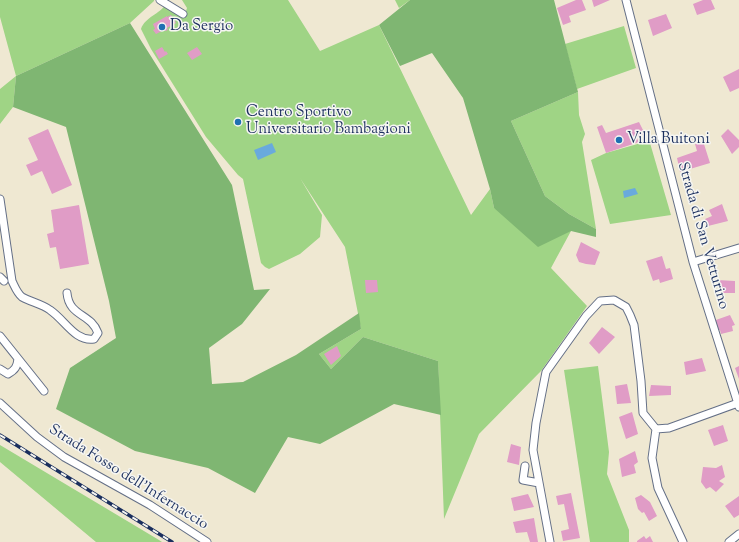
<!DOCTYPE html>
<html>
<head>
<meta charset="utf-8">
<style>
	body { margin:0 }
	canvas { display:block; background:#efe8d2 }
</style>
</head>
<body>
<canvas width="739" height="542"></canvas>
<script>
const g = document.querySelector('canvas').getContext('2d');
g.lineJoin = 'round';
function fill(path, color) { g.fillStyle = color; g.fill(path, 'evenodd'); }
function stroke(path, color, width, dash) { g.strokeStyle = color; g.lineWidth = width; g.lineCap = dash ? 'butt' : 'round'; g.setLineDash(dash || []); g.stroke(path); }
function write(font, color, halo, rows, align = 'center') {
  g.font = font + ' "Sorts Mill Goudy",serif'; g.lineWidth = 3; g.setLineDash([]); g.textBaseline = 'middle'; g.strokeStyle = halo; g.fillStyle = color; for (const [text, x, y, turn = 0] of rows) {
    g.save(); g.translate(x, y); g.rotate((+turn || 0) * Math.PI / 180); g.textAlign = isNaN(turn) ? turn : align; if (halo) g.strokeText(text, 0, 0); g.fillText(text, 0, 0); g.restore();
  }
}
fill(new Path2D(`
	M0 0H154V1L130 23 16 76 13 107 0 124V89L16 76 0 17Z
	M182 0H288L320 51 379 25 471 215 490 189 494 208 571 231 551 268 587 306 541 371 479 434 444 519 438 361 363 337 331 369 319 354 361 329 345 247 300 178 322 215 320 237 300 254 269 269 265 267 261 263 243 179 238 175 206 137 151 49 141 29C145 17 160 14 166 4L183 14 186 11 187 8Z
	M395 0H410L399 8Z
	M624 26 636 68 577 89 565 44Z
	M578 92 579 115 585 134 582 142 596 229 569 214 545 196 511 121Z
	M641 143H650L671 215 610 224 591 160 606 153Z
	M598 366 609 452 607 474 629 530V542H590L564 370Z
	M0 445 159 540 162 542H96L0 462Z`), '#9fd485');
fill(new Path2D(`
	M410 0H554L578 92 511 121 545 196 569 214 596 229V237L571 231 538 247 494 208 490 189 463 98 432 53 400 66 379 25Z
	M130 23 232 185 254 290 270 289 242 324 209 348 212 384 243 382 296 355 359 313 361 329 319 354 331 369 363 337 438 361 441 415 394 404 320 444 288 437 255 493 208 468 135 451 56 409 70 368 116 338 109 301 66 127 13 107 16 76Z`), '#7fb672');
fill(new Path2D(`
	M272 143 276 152 258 160 254 150Z
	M635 188 638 194 624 198 623 191Z`), '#69aadd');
fill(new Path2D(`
	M576 0H582L586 10 569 16 571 22 563 25 557 8Z
	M592 0H610L594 7Z
	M703 0H711L715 9 697 15 693 4Z
	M666 14 672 28 653 36 648 20Z
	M171 15 176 23 167 28 168 30 165 31 164 30 156 34 153 30 155 29 153 24 167 16V17Z
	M162 47 165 52 166 51 168 54 159 59 155 51Z
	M197 47 202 54 192 60 187 53Z
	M739 69V88L730 92 723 77Z
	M639 122 645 134 636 137 639 142 606 153 597 127 602 125 606 133Z
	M48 129 72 185 52 194 42 171 31 176 26 165 38 160 28 138Z
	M728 129 739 140V147L732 154 721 136Z
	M703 141 710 163 680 172 677 158 697 151 695 144Z
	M722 204 728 221 708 226 705 219 712 216 709 210Z
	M79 205 89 264 60 269 56 247 50 248 47 234 54 232 51 210Z
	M581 242 600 252 595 265 586 264 579 262 576 255Z
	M662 256 666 269 670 268 673 279 660 283 659 279 653 281 646 261Z
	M365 280H377L378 292 366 293Z
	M717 280 735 281V293H722V289L717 286Z
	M730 315 735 325 732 326 733 331 721 334 720 330 716 331 713 321Z
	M602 327 615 337 599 354 589 343Z
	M337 346 341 356 331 365 324 354Z
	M702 358 706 371 686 375 684 362Z
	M739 366V379L735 368Z
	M627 384 631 403 617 404 615 386Z
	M651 385 671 386V395L649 396Z
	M632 412 638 434 626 439 619 417Z
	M723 425 728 441 714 446 708 430Z
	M511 444 521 447 519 465 507 462Z
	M635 451 638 462 634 465 636 473 622 477 619 459Z
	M722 465 725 477 719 481 724 484 716 492 710 487 706 489 701 482 703 467 716 468Z
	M571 493 580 538 563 541 561 531 569 529 564 504 558 505 556 496Z
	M528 494 534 507 514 511 511 498Z
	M641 495 650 502 657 516 649 521 644 512 642 513 638 509 635 498Z
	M739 496V515L734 518 725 506Z
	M534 518 538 542H530L527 532 516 533 513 522Z
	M644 536 646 539 650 536 653 542H637V541Z`), '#e09cc6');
const minor = new Path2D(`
	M160 0 183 14
	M626 0 693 262 739 407
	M0 199 12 281C15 287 17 293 22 297 31 302 42 304 50 310 65 320 75 342 94 339L98 333C91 313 69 317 67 293
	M693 262 739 248
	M0 277 4 281
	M0 336 44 391
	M0 369 8 374C15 370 17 367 18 359
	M0 403 37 437 64 457 150 505 207 542
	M656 429 652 458 658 488 683 542
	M525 466 523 480 539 483
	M550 542 533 450 536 423 546 372 586 316 600 301 614 300 626 307 630 315 634 325 641 381 643 413 656 429 669 428 738 403
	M729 542 739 534`);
stroke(minor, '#657087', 9);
stroke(minor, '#fff', 7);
const rail = new Path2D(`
	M0 435 172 542`);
stroke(rail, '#1b2f5e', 3.5);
stroke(rail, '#f6f6f2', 2, [6]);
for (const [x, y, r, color] of [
	[162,27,4,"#1f6fb2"],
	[238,122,4,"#1f6fb2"],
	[619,140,4,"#1f6fb2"]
]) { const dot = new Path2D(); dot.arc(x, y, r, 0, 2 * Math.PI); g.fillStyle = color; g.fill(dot); stroke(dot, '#f6f6f2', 1.5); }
write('15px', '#1b2f5e', '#f6f6f2', [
	["Da Sergio",170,27],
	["Centro Sportivo",246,113],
	["Universitario Bambagioni",246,130],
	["Villa Buitoni",627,140]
], 'left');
write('15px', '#1b2f5e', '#f6f6f2', [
	["Strada di San Vetturino",702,236,74],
	["Strada Fosso dell'Infernaccio",128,478,32]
]);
</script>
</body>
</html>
